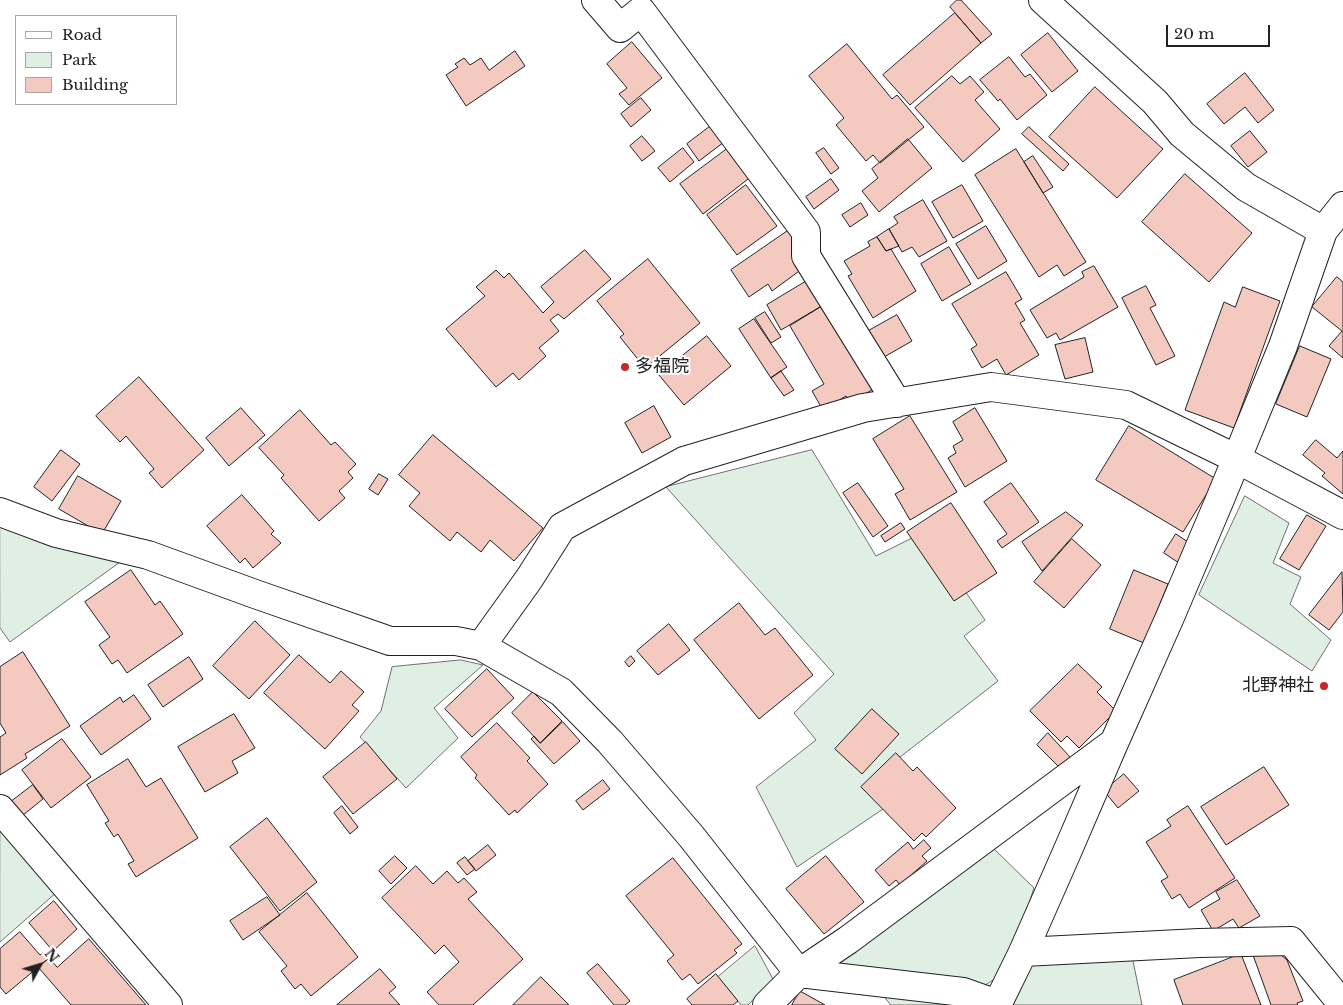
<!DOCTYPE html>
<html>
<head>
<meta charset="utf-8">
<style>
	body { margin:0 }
	#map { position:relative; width:1343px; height:1005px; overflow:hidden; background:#fff; font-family:"Libre Baskerville",serif }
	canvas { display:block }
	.legend { position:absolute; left:15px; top:15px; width:162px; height:90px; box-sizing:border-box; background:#fff; border:1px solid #a7a7a7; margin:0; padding:6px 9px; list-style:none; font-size:15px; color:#222 }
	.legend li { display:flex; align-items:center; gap:10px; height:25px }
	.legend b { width:25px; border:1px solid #a7a7a7 }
	.north { position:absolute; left:15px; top:940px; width:50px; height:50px; -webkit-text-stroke:4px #fff; paint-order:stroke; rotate:51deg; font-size:14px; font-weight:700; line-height:20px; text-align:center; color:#222 }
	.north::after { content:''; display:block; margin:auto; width:18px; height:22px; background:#222; clip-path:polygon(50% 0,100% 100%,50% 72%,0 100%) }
	.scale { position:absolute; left:1166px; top:25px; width:104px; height:22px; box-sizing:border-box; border:2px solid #222; border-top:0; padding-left:6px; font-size:15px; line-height:18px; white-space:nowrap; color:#222; -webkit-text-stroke:4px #fff; paint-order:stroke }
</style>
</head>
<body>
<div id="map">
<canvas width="1343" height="1005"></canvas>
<ul class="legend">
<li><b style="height:6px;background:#fff"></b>Road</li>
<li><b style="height:14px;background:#e0efe3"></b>Park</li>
<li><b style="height:14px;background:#f3c9c0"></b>Building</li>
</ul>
<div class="north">N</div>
<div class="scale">20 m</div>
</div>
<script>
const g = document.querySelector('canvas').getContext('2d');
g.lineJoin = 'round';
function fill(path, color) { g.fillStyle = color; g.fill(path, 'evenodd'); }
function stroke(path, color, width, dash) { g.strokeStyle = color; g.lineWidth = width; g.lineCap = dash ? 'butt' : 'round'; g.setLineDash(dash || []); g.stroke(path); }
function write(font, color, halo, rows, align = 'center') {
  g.font = font + ' "Libre Baskerville","Noto Sans JP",serif'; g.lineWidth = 4; g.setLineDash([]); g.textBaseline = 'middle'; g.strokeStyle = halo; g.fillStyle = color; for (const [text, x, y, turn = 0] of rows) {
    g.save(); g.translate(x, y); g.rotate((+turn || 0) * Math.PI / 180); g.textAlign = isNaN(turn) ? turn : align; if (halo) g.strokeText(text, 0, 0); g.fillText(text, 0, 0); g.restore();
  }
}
const green = new Path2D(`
	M812 450 876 556 924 532 985 620 964 636 998 681 873 778 883 809 797 867 756 787 816 740 794 713 834 674 666 487Z
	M1245 496 1289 523 1273 563 1301 577 1290 604 1331 640 1312 671 1199 595Z
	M0 518 120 562 10 642 0 628Z
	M461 660 483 665 434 708 458 738 406 788 360 737 381 711 392 667Z
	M0 826 58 891 0 942Z
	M991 846 1034 888 1006 972 982 987 828 967Z
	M755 946 773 979 748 1005H741L718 977Z
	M1132 956 1142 1005H1010L1024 973 1038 960Z
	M884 996 969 1005H891Z`);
fill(green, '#e0efe3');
stroke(green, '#6f6f6f', 1);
const building = new Path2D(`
	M957 0H961L992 34 981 43 950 7Z
	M955 13 981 43 910 105 883 75Z
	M1048 33 1078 71 1052 92 1021 55Z
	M632 42 662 78 629 105 619 94 627 88 607 64Z
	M847 44 892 99 897 95 924 127 880 163 873 155 866 161 836 125 844 118 809 76Z
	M515 51 525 66 466 106 446 75 458 67 455 64 464 58 470 65 481 58 489 70Z
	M1009 57 1025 77 1030 74 1047 95 1017 120 1000 99 998 101 980 80Z
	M1245 73 1274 110 1258 123 1245 107 1224 124 1207 104Z
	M952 76 960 84 970 76 984 92 975 100 1000 129 963 162 915 108Z
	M1095 87 1163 149 1117 198 1049 137Z
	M641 98 651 110 631 127 621 114Z
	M716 122 728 139 699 161 687 144Z
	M1029 127 1069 164 1063 171 1022 134Z
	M1250 131 1267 152 1248 167 1231 146Z
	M642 136 655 151 642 161 630 146Z
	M908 139 932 168 879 212 862 191 878 178 872 169Z
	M731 146 752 176 703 214 680 184Z
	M683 148 694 162 670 182 658 168Z
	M824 148 839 168 831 174 816 153Z
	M1016 149 1086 262 1064 276 1057 265 1039 277 975 175Z
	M1033 156 1053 187 1043 193 1024 162Z
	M1185 174 1252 233 1209 282 1142 222Z
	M831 179 839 190 814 209 806 197Z
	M746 185 777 226 737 255 707 215Z
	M962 185 983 221 953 238 932 202Z
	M923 200 947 241 919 257 912 247 902 252 889 229 898 223 894 217Z
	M861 203 868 215 850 227 842 215Z
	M986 226 1007 261 978 279 956 244Z
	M792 228 806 266 772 291 768 284 749 297 731 270Z
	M889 229 899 246 891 249 886 251 877 237Z
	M877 237 886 251 891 249 916 291 873 318 848 276 852 274 844 261 870 246 868 242Z
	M949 247 971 284 942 301 921 264Z
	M585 250 611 279 564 319 558 314 550 320 559 331 539 348 546 356 519 380 513 373 496 387 446 329 485 296 476 287 496 270 504 278 509 273 543 313 554 302 541 287Z
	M648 259 700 323 645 368 620 337 624 334 597 301Z
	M1094 266 1118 307 1060 340 1056 333 1047 338 1030 310 1084 277 1082 272Z
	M1006 272 1022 299 1015 303 1025 320 1020 323 1039 355 1006 375 997 359 982 368 971 349 977 345 952 304Z
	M820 273 835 298 781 330 767 305Z
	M1337 277 1343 282V358L1329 346 1342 331 1312 307Z
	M1146 286 1156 305 1150 308 1175 356 1156 365 1122 298Z
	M1243 287 1280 301 1234 428 1185 410 1224 302 1235 307Z
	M836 298 885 382 850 403 846 396 823 410 812 391 824 384 790 326Z
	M765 312 781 337 771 343 755 318Z
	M897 315 912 341 877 361 863 334Z
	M754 319 787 367 771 378 739 329Z
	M707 336 731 366 684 405 659 375Z
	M1085 338 1093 372 1065 379 1055 345Z
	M1300 346 1331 359 1307 417 1276 404Z
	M781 371 794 390 784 396 771 378Z
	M139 377 204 450 162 488 149 473 154 469 126 436 120 442 96 416Z
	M654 406 671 437 642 453 625 423Z
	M241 408 265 435 229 466 206 438Z
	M975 408 1007 461 965 487 948 458 956 453 953 446 963 440 953 422Z
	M300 410 331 445 335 442 356 464 348 472 353 478 339 491 345 498 319 521 281 478 284 475 259 448Z
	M910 416 957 492 910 520 895 494 904 489 873 439Z
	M1129 426 1216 479 1183 532 1096 480Z
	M433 435 543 528 514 561 490 540 481 552 457 532 450 541 409 506 420 493 399 475Z
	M1316 440 1337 458 1343 451V494L1322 476 1325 473 1303 455Z
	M61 450 80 464 52 501 34 487Z
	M379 474 388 479 378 495 369 489Z
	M78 476 121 501 102 534 59 509Z
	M858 483 888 526 873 537 843 493Z
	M1011 483 1039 522 1002 548 997 541 1007 534 984 502Z
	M242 495 274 531 271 534 281 543 253 568 245 558 240 563 207 526Z
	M951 503 997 573 954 601 907 532Z
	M1066 512 1083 525 1042 571 1022 542Z
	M1307 515 1326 526 1299 570 1280 559Z
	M901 523 905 529 885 542 881 536Z
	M1176 534 1191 544 1179 563 1164 553Z
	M1072 539 1101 565 1064 608 1034 582Z
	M131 570 155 605 160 601 183 634 127 673 118 660 112 664 99 645 110 637 85 602Z
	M1134 570 1168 584 1144 643 1110 629Z
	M1342 572 1343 612 1329 630 1309 615Z
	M739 603 765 635 775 628 813 675 759 719 694 640Z
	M255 621 290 655 249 699 213 666Z
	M669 624 690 650 658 675 637 651Z
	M23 652 70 726 25 754 27 758 0 775V737L6 733 0 723V667Z
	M299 655 330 683 341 671 364 692 352 705 359 711 325 749 264 693Z
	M631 656 635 661 629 667 625 662Z
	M189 657 203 679 163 707 148 685Z
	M1078 664 1102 687 1097 692 1116 711 1079 748 1067 736 1061 742 1030 711Z
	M487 669 514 698 472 737 445 709Z
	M533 692 562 721 540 743 512 713Z
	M134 695 151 719 101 755 80 726 120 697 123 702Z
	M872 709 899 734 862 774 835 749Z
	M234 714 255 748 232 761 238 773 205 792 178 747Z
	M563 722 580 741 554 764 531 739 534 736 540 743Z
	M497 723 530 758 527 761 548 784 517 813 515 810 509 815 475 778 477 775 461 757Z
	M1048 733 1070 757 1059 767 1037 745Z
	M62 739 91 777 51 808 22 770Z
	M366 742 397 779 353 814 323 777Z
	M896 753 913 771 917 767 956 808 926 837 922 833 914 841 861 787Z
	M128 759 146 787 161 778 198 838 136 877 128 864 134 861 118 834 114 837 105 823 109 821 87 785Z
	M1264 767 1289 805 1226 845 1201 807Z
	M1124 774 1139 791 1118 808 1104 791Z
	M603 780 610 789 583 810 576 801Z
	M33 785 43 799 23 815 12 801Z
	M342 806 358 827 350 834 334 813Z
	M1188 806 1235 878 1189 908 1180 894 1172 899 1161 881 1168 877 1146 842 1171 826 1167 820Z
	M267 818 317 882 280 911 230 847Z
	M924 840 931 848 922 856 927 861 900 885 896 880 889 886 875 870 908 842 913 849Z
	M488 845 496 855 476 871 468 861Z
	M395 856 407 868 391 884 379 871Z
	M826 856 864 902 824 934 786 889Z
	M465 857 475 869 467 875 457 863Z
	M673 858 742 944 734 950 737 953 698 984 690 974 682 980 667 961 674 955 626 896Z
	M416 866 433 884 447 871 458 883 464 878 477 892 468 899 523 959 473 1005H439L427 992 459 962 444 945 435 954 382 898Z
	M1237 880 1260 916 1239 928 1233 919 1213 931 1201 910 1220 899 1216 892Z
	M307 893 358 957 311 996 301 984 295 989 281 971 287 966 259 932Z
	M267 897 280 915 243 940 230 921Z
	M54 901 77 929 53 951 29 923Z
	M20 932 40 955 44 952 49 958 6 994 0 987V949Z
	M89 939 146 1005H71L38 967 49 958 57 967Z
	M1274 949 1287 960 1303 1001 1297 1003 1298 1005H1271L1253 955Z
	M1241 954 1261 1005H1183L1174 980Z
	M598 964 630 1001 625 1005H614L587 973Z
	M380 969 396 987 389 993 400 1005H337Z
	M716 974 738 1001 733 1005H692L687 999Z
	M541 977 569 1005H513Z
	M800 991 825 1005H792Z`);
fill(building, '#f3c9c0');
stroke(building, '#222', 1);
const minor = new Path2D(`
	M596 0 620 28 641 11 806 232V256L897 403
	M1043 0 1155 102 1182 134 1246 187 1323 231
	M0 512 56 533 148 555 255 594 390 641H456L481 646 561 692 610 742 691 836 799 973 963 992 997 1004
	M481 646 529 579 562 527 684 461 863 408 991 387 1126 405 1237 459 1343 515
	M0 809 168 1005
	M1023 952 1199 943 1291 941 1343 1005
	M767 1005 799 973 848 940 1112 744
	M997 1005 1023 952 1067 852 1114 743 1170 617 1221 497 1283 346 1323 231 1343 206`);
stroke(minor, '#222', 30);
stroke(minor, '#fff', 28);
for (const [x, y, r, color] of [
	[625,367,5,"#c62828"],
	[1324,686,5,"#c62828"]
]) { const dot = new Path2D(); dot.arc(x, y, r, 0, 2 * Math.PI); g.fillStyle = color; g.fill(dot); stroke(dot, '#fff', 2); }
write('18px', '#222', '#fff', [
	["多福院",635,367],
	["北野神社",1314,686,"right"]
], 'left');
</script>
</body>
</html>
